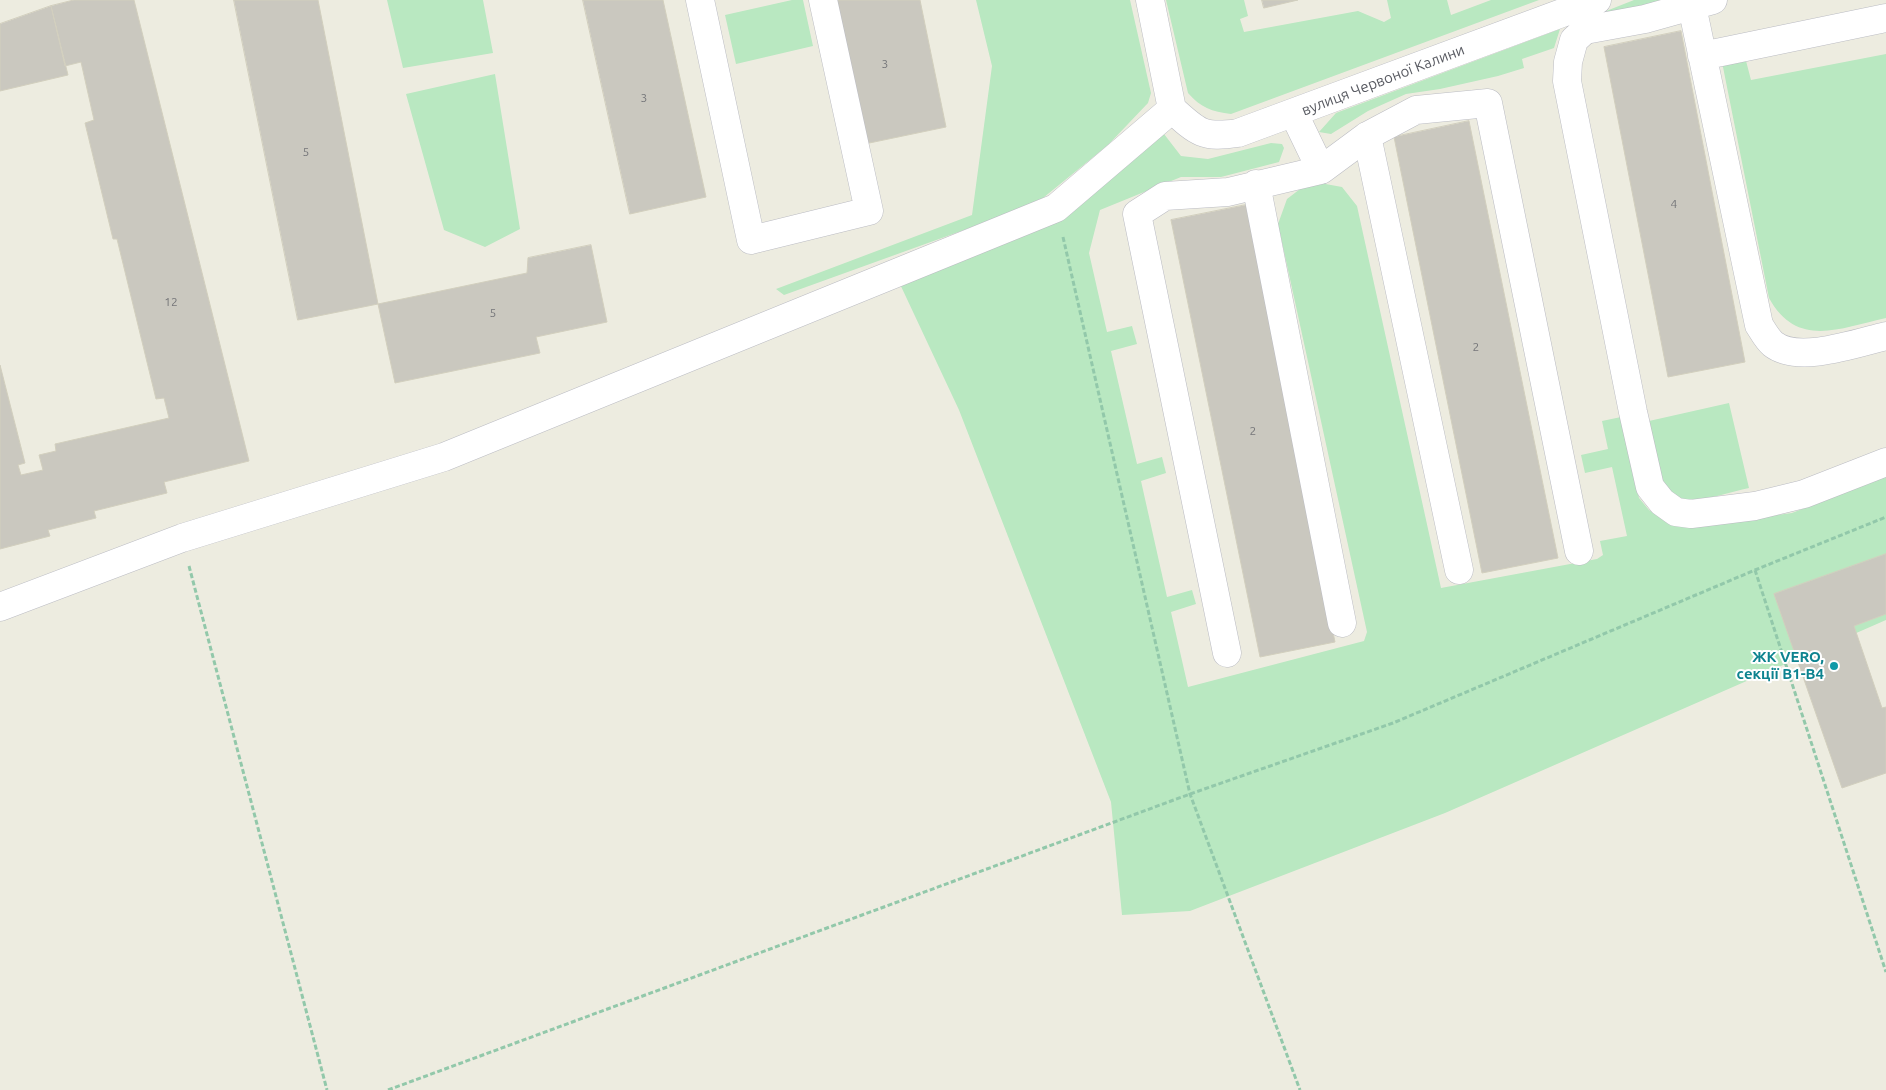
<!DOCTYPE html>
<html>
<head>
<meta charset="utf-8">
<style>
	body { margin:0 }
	canvas { display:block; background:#edece0 }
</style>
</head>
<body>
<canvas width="1886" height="1090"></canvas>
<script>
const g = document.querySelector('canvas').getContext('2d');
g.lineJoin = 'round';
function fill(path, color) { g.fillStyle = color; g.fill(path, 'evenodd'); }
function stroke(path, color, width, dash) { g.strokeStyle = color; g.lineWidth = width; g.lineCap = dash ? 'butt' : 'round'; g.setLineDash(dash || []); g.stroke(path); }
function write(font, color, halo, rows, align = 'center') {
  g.font = font + ' Ubuntu,sans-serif'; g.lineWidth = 4; g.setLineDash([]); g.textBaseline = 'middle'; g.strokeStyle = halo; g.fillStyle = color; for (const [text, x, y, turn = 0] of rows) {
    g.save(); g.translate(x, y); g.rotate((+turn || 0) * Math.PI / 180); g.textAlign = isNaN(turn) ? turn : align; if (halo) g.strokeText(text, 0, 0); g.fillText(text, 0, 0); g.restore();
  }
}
fill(new Path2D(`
	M387 0H483L493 53 403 68Z
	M792 0H803L813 46 736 64 725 15Z
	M976 0H1130L1151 93 1148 103 1108 145 1043 198 1000 217 784 295 776 289 972 215 992 66Z
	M1166 0H1244L1248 16 1240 19 1244 32 1358 11 1384 22 1391 18 1387 0H1447L1451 15 1491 0H1539L1231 114C1212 112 1200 107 1188 93Z
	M1634 0H1670L1586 19Z
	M1560 29 1554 48 1522 59 1524 68 1498 76 1440 89 1406 94 1368 111 1331 134 1319 132 1336 113Z
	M1886 54V318C1840 328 1797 349 1769 298L1722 62 1745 57 1751 80Z
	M495 74 520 229 485 247 444 230 406 94Z
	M1164 134 1181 156 1208 159 1271 143 1282 144 1284 148 1279 162 1221 177H1181L1100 210 1089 253 1107 332 1132 326 1137 344 1111 351 1137 464 1162 457 1166 473 1141 481 1167 597 1192 590 1196 604 1171 612 1188 687 1364 641 1367 632 1278 224 1287 199 1304 186 1320 183 1342 187 1357 206 1441 588 1597 559 1603 555 1600 541 1627 536 1612 467 1585 473 1581 455 1608 449 1602 421 1621 417 1639 498 1649 510 1668 523 1690 527 1792 513 1886 476V620L1445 813 1190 911 1122 915 1111 802 959 410 899 282Z
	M1729 403 1749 488C1731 492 1713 498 1695 500 1656 504 1655 448 1649 421Z`), '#b9e8c1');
const building = new Path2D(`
	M74 0H134L249 461 164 482 167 493 94 511 96 518 48 530 50 536 0 549V365L25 463 18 465 21 475 43 470 39 455 56 451 55 444 169 418 164 398 156 399 117 239H113L85 123 94 120 81 62 65 66 51 6Z
	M234 0H318L378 304 298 320Z
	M583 0H663L706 197 630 214Z
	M824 0H920L946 127 855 146Z
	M1262 0H1298L1264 8Z
	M51 6 68 75 0 91V24Z
	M1681 31 1745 362 1668 377 1604 47Z
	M1469 121 1558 558 1482 573 1394 137Z
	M1246 205 1335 642 1260 657 1171 220Z
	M591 245 607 322 536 337 540 353 395 383 378 304 527 273 528 258Z
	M1886 554V614L1854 626 1882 708 1886 707V773L1842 788 1774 594Z`);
fill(building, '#cac8bf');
stroke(building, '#d2cfbe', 1);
const minor = new Path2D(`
	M700 0 751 240 869 211 823 0
	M1150 0 1172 109
	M1713 0 1645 19 1585 30 1574 40 1568 62 1567 81 1633 412 1650 487 1662 502 1676 512 1691 514 1755 506 1804 494 1886 462
	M1692 6 1759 325C1763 331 1767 339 1773 344 1798 364 1857 343 1886 336
	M1702 56 1886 18
	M1172 109C1198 133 1203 138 1238 133L1597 0
	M1367 136 1459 570
	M1321 170 1367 136 1416 110 1488 103 1579 551
	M1256 184 1342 623
	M0 607 182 538 444 457 1056 208 1172 109
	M1227 653 1137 214 1165 196 1228 192 1321 170 1294 114`);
stroke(minor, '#bbbcc3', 29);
stroke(new Path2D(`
	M1063 237 1190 794 1300 1090
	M189 566 327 1090
	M1755 570 1886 972
	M388 1090 1190 794 1393 723 1755 570 1886 517`), '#92c8aa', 3, [5, 2.5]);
stroke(minor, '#fff', 28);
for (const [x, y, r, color] of [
	[1834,666,5,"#0f9aa8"]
]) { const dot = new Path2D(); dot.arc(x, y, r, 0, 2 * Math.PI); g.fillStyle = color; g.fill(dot); stroke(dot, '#fff', 2); }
write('12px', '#757679', null, [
	["3",885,64],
	["3",644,98],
	["5",306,152],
	["4",1674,204],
	["12",171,302],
	["5",493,313],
	["2",1476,347],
	["2",1253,431]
]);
write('15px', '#595b62', '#fff', [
	["вулиця Червоної Калини",1383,80,-21]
]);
write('bold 15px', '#0d838f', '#fff', [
	["ЖК VERO,",1824,657],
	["секції В1-В4",1824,674]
], 'right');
</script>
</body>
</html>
